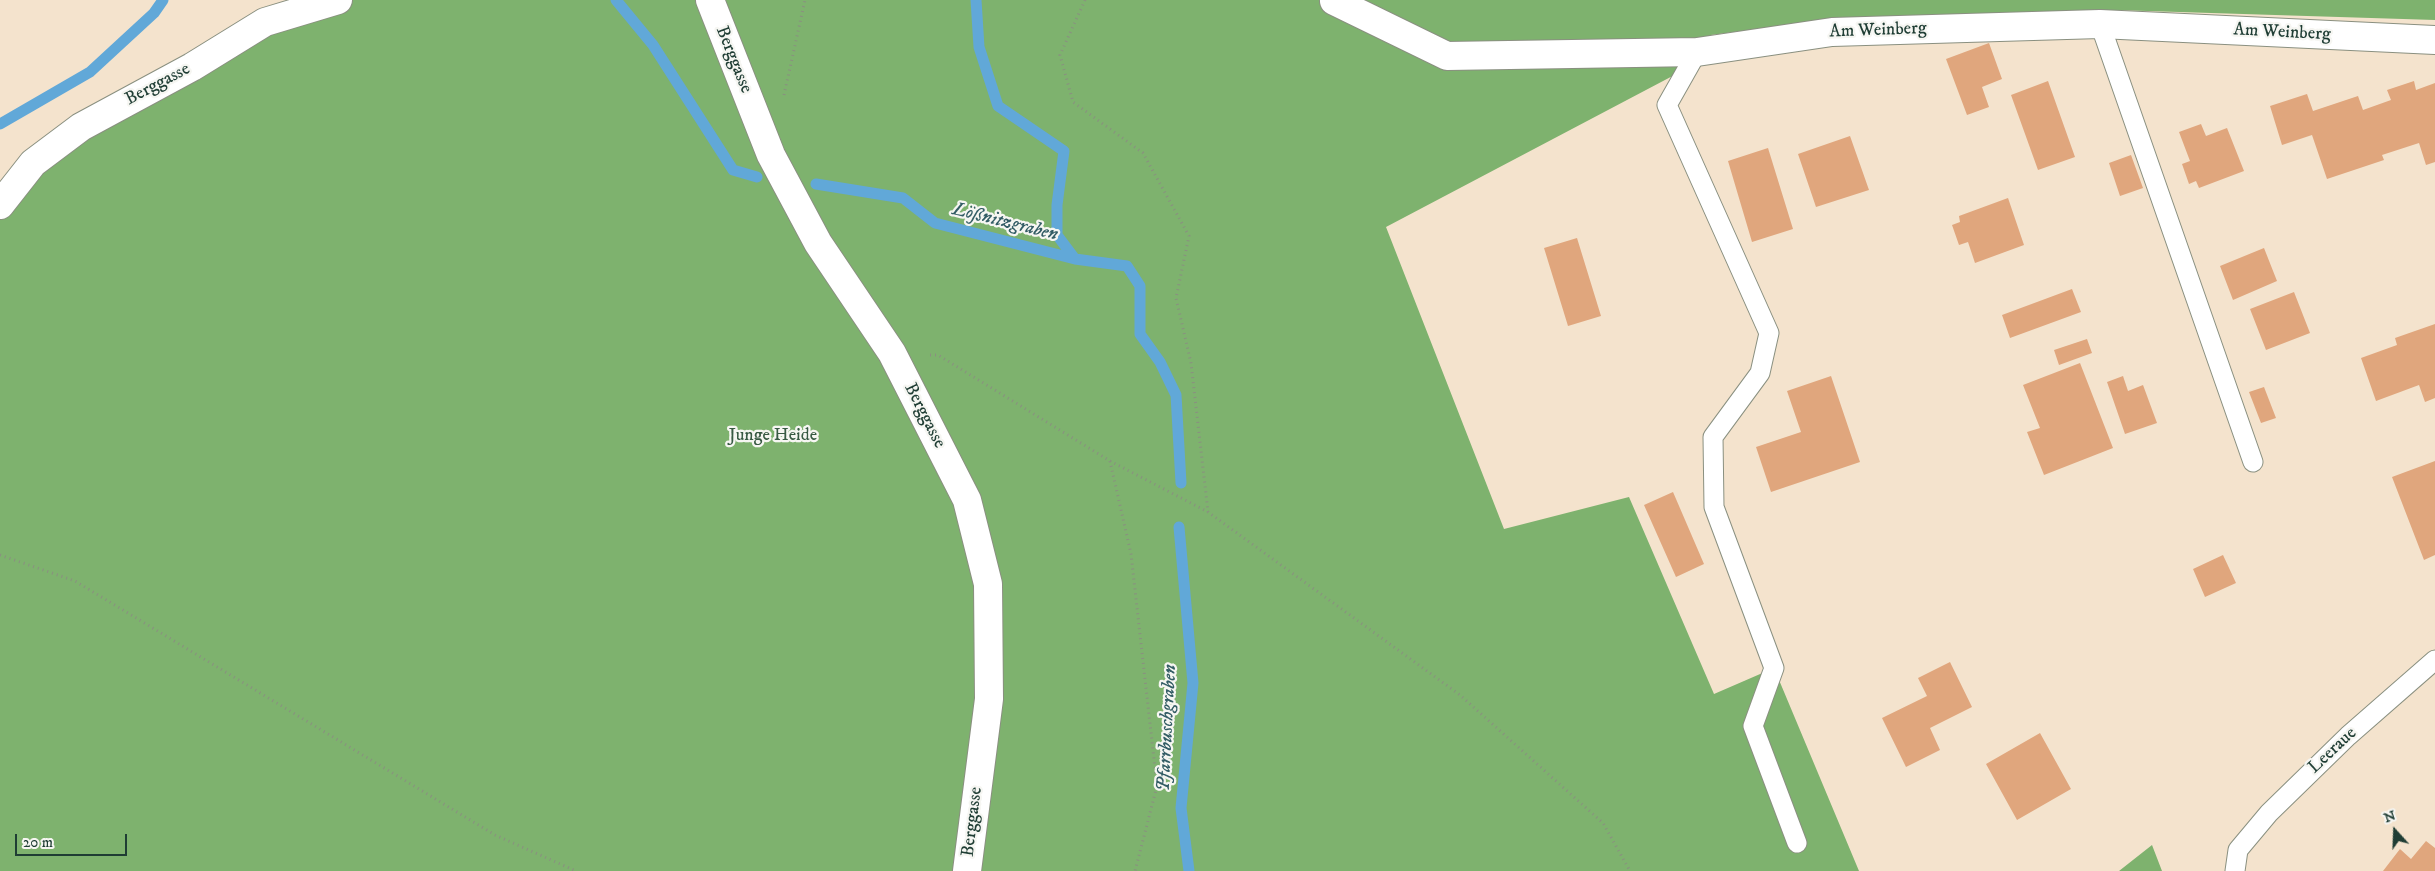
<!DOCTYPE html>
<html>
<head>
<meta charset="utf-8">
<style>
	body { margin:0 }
	#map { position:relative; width:2435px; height:871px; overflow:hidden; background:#f4e3cd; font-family:"IM FELL DW Pica",serif }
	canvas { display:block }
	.north { position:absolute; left:2370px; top:806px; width:50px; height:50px; -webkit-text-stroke:4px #f6f6f2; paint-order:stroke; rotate:340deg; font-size:14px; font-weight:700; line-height:20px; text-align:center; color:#1f3d34 }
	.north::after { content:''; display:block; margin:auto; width:18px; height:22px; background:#1f3d34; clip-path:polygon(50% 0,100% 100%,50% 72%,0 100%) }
	.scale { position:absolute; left:15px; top:834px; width:112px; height:22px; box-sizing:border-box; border:2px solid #1f3d34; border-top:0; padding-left:6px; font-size:15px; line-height:18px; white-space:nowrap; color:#1f3d34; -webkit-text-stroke:4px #f6f6f2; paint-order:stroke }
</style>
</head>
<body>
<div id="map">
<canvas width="2435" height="871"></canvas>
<div class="north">N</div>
<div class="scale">20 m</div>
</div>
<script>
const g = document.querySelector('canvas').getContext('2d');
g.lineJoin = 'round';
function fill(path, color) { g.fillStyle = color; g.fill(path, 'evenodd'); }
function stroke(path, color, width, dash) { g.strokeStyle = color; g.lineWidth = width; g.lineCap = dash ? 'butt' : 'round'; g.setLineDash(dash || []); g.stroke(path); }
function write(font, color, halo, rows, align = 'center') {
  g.font = font + ' "IM FELL DW Pica",serif'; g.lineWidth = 4.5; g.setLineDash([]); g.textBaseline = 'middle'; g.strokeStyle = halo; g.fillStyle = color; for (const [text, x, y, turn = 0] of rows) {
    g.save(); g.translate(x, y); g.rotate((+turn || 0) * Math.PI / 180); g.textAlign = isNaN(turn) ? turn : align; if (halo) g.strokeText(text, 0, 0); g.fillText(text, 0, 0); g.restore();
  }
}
fill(new Path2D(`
	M308 0H2435V20L2115 10 1835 19 1711 35 1701 61 1386 227 1504 529 1629 497 1714 694 1774 668 1859 871H0V191Z
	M2152 845 2162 871H2119Z`), '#7eb26e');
stroke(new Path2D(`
	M616 0 653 45 733 170 757 177
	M976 0 979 47 998 106 1064 151 1057 205V235L1075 259 1127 266 1140 286V334L1160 362 1176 395 1181 483
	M0 124 90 72 154 13 163 0
	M816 184 903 198 935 223 1075 259
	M1179 527 1193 683 1181 808 1189 871`), '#61a8d8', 11);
fill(new Path2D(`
	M1989 43 2002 79 1982 87 1989 107 1967 115 1946 59Z
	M2048 81 2075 157 2038 170 2011 95Z
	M2414 81 2416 90 2435 83V162L2426 165 2419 143 2382 155 2384 160 2327 179 2312 135 2282 145 2270 106 2307 94 2313 111 2358 96 2363 110 2391 100 2387 90Z
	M2201 124 2206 136 2227 128 2244 171 2199 188 2196 181 2189 184 2182 164 2190 161 2179 132Z
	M1850 136 1869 190 1816 207 1798 154Z
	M1768 148 1793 229 1752 242 1728 161Z
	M2131 155 2143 188 2120 196 2109 163Z
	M2008 198 2024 245 1975 263 1968 242 1959 245 1952 225 1960 222 1959 216Z
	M1577 238 1601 316 1568 326 1544 248Z
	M2264 248 2277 281 2233 300 2220 266Z
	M2072 289 2081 312 2010 338 2002 315Z
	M2294 292 2310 333 2266 350 2250 309Z
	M2435 324V398L2425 402 2419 385 2376 401 2361 358 2397 345 2395 338Z
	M2087 339 2092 353 2059 365 2054 350Z
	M2080 363 2113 448 2044 475 2027 432 2040 428 2023 385Z
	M1831 376 1860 462 1771 492 1756 447 1801 432 1787 391Z
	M2123 376 2128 391 2143 385 2157 423 2125 434 2107 382Z
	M2264 387 2276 418 2261 423 2249 392Z
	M2435 461V555L2424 560 2392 477Z
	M1673 492 1704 564 1676 577 1644 505Z
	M2223 555 2236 583 2205 597 2193 569Z
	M1950 662 1972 707 1930 728 1940 750 1906 767 1882 718 1927 696 1918 678Z
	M2040 733 2071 789 2017 820 1986 764Z
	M2426 841 2435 848V871H2383L2400 849 2411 859Z`), '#e0a67d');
const lane = new Path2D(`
	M2100 24 2253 462
	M1697 52 1667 105 1769 333 1760 373 1713 437 1714 507 1774 668 1753 726 1797 843
	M2235 871 2238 850 2269 813 2348 736 2435 660`);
const street = new Path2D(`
	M710 0 771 155 818 243 892 353 967 500 988 584 989 699 967 871
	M1334 1 1447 56 1697 52 1832 32 2100 24 2435 40
	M0 205 33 163 81 127 192 67 265 22 338 0`);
stroke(lane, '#8a9080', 21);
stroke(street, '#8a9080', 30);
stroke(new Path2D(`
	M1085 0 1060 55 1073 102 1143 153 1189 236 1176 298 1191 363 1208 512
	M784 95 805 0
	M930 355H938L1110 461 1131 554 1157 786 1135 871
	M1110 461 1208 512 1460 695 1603 823 1630 871
	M0 555 75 581 495 835 576 871`), '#8a9080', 3, [1, 4]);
stroke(lane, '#fff', 19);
stroke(street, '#fff', 28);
write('18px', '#1f3d34', '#f6f6f2', [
	["Am Weinberg",1878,31,-2],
	["Am Weinberg",2282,33,3],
	["Berggasse",733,60,68],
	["Berggasse",158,85,-28],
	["Berggasse",924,416,63],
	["Leeraue",2333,751,-43],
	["Berggasse",973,822,-83]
]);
write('18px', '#385a43', '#f6f6f2', [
	["Junge Heide",773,436]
]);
write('italic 19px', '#335d65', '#f6f6f2', [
	["Lößnitzgraben",1005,223,14],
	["Pfarrbuschgraben",1168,728,-87]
]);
</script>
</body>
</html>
